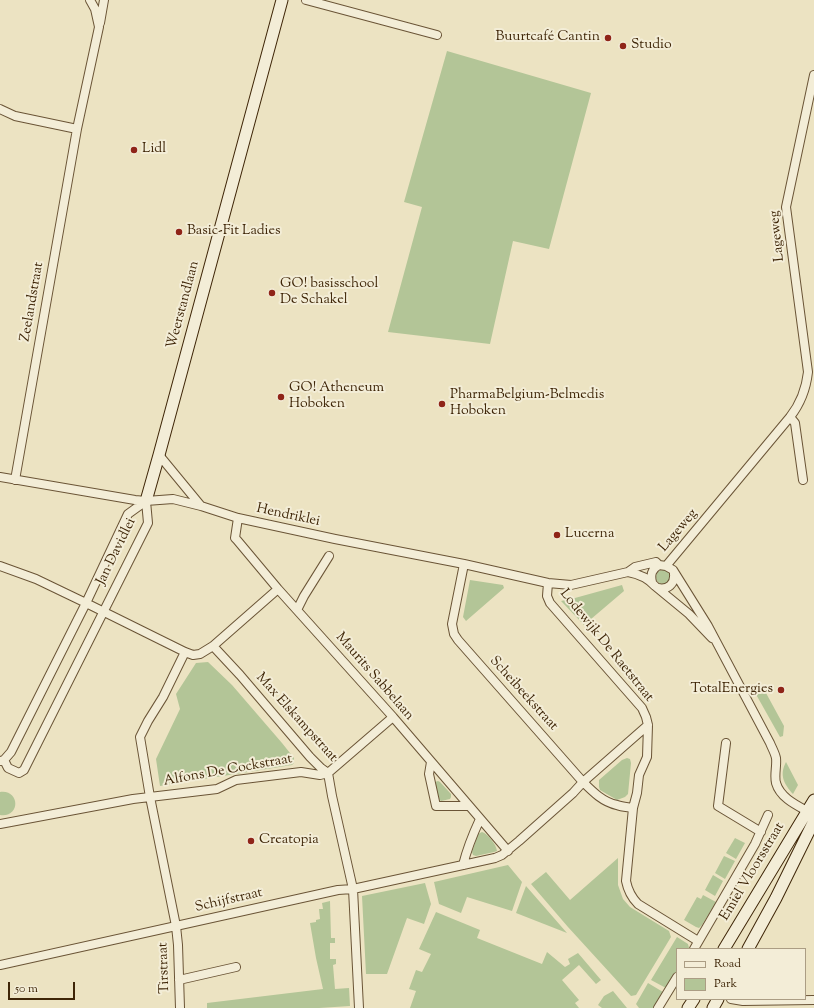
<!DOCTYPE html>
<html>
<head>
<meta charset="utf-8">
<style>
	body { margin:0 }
	#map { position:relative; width:814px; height:1008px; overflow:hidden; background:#ece3c2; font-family:"Sorts Mill Goudy",serif }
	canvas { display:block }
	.legend { position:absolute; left:676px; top:948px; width:130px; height:52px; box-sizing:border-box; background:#f3edd7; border:1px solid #ab9d84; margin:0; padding:5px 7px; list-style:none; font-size:12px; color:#3e2507 }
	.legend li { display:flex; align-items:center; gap:8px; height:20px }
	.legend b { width:20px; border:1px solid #ab9d84 }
	.scale { position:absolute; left:8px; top:982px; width:67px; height:18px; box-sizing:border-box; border:2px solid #3e2507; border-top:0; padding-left:5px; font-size:12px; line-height:14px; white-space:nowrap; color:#3e2507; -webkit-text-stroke:3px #f3edd7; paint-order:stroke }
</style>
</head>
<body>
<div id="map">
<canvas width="814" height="1008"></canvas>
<ul class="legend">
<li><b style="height:5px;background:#f3edd7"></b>Road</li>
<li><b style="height:11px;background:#b3c597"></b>Park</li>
</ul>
<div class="scale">50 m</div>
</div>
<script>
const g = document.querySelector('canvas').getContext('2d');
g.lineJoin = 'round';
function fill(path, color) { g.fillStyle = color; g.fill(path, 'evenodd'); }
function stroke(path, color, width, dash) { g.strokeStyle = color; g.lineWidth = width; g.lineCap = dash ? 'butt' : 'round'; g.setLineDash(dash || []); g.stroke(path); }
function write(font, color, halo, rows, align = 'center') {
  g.font = font + ' "Sorts Mill Goudy",serif'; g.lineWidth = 4; g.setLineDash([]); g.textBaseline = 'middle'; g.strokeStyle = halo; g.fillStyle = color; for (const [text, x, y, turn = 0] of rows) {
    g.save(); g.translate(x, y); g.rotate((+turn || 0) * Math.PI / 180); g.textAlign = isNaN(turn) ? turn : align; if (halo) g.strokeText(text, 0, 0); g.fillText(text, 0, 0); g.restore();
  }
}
fill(new Path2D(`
	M447 51 591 93 549 249 513 241 490 344 388 332 422 207 404 202Z
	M656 577a7 7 0 1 1 14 0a7 7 0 1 1-14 0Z
	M470 580 503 585 504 588 466 621 463 617Z
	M622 585 624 591 584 625 561 601 575 598Z
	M208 662 232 685 282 743 294 758V763L292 765 160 786 156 759 180 709 176 694 196 663Z
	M755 688 766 693 784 726 783 736 780 737 753 689Z
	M627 758 630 759 631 763 628 794 625 797 617 800 600 790 599 787V780L622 760Z
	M786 762 798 785 793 794C784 784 779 775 786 762Z
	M438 781 440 782 451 794V797L450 799 441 801 438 798 435 784V782Z
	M0 792C20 789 21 818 0 815Z
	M482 832C488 834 496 844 497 851L494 852 476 856 473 855 472 852 478 834Z
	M735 838 745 843 736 859 726 853Z
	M724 856 735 861 725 879 715 873Z
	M618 858V885L623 899 630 907 669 931 671 937 636 995 631 996 568 927 531 884 546 872 570 900Z
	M508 865 522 882 512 911 467 897 461 913 439 904 434 882Z
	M713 875 723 881 715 896 705 890Z
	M425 883 431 904 424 924 407 918 387 974H366L362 896Z
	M526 886 567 933 516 913Z
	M703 895 716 902 702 925 699 928 696 927 684 920 697 897 701 899Z
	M330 901 331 938H335V943H330V959H336V964L333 965 335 989 349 988 350 1006 319 1008H207V1003L323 989 316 958 310 923 316 922V920L320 919 319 909H323L322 903Z
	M436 912 480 930 477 938 542 964 547 952 565 967 570 964 568 959 578 953 601 980 596 984 579 965 562 980 579 1000 575 1003 579 1008H410L416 991 409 989 416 970 422 972 431 954 419 949Z
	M677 937 688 944 689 948 677 949V970L666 988 651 980Z
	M648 983 663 992 653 1008H639L636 1004Z
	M613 991 627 1008H602L598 1005 604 996Z`), '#b3c597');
const street = new Path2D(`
	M306 0 437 35
	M100 23 104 0
	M0 109 15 116 77 129 99 27 95 9 90 0
	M790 417 795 423 803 480
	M159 455 201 506
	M0 477 135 500 146 501 173 499 201 506 238 518 335 539 464 564 548 583 571 585 628 572 635 567 656 562 659 565 666 566
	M15 480 77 129
	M238 518 235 538 237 540 278 589 393 717 508 851
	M464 564 452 624 454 634 458 640 583 782C593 792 603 802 617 805 622 807 627 807 633 808
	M0 566 36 579 86 603 185 652 193 655 200 654 213 646 278 589
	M666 566 790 417C801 403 806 390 808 372L786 207 814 75
	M666 566 673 570 708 626 770 743C772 748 775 753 776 758 777 766 774 775 776 783 781 800 801 807 814 815
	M628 572C639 574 648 578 655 586L689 614 712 638
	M652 582C650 574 652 569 659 565
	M548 583 547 596 550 603 642 708 646 717 648 725 647 757 639 775 637 793 633 808 626 881C628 891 631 897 638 904L698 941
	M658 588C668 590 675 584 674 574
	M297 610 304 596 329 556
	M213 646 240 675 310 757 321 768 328 773 332 796 353 889 359 1008
	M726 743 718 806 761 832
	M4 760 8 768 19 773 24 770 148 523 146 501
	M0 761 4 760 11 752 86 603 128 514 146 501
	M431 762 429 774 436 806H469
	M0 824 133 799 217 789 236 780 301 772 320 775 328 773 393 717
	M463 865C467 849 473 834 480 819
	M694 949 755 844 768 815
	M0 965 338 890 353 889 495 858 502 855 519 841 573 793 583 782 648 725
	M179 980 236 967
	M731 999 743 1001 814 1000
	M180 1008 178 945 176 926 150 797 140 737 148 721 163 697 185 652
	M658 1008 677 977`);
const secondary = new Path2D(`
	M146 501 159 455 282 0
	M724 949 814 800
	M748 949 776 898 814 821
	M688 1008 694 999
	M713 1008 718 999`);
stroke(street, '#6a5436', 10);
stroke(secondary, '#3e2507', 13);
stroke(street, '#f3edd7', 8);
stroke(secondary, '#f3edd7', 11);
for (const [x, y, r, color] of [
	[608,38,4,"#8f2418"],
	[623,46,4,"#8f2418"],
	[134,150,4,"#8f2418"],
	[179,232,4,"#8f2418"],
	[272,293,4,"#8f2418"],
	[281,397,4,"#8f2418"],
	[442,404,4,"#8f2418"],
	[557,535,4,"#8f2418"],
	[781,690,4,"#8f2418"],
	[251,841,4,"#8f2418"]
]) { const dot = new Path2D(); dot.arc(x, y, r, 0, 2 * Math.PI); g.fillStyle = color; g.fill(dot); stroke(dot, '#f3edd7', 1.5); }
write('14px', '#3e2507', '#f3edd7', [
	["Buurtcafé Cantin",600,38,"right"],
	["Studio",631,46],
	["Lidl",142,150],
	["Basic-Fit Ladies",187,232],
	["GO! basisschool",280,285],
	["De Schakel",280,301],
	["GO! Atheneum",289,389],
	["Hoboken",289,405],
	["PharmaBelgium-Belmedis",450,396],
	["Hoboken",450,412],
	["Lucerna",565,535],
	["TotalEnergies",773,690,"right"],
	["Creatopia",259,841]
], 'left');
write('14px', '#3e2507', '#f3edd7', [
	["Lageweg",778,236,-96],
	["Zeelandstraat",33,302,-80],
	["Weerstandlaan",184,305,-75],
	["Hendriklei",288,516,12],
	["Lageweg",679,531,-50],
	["Jan Davidlei",117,552,-64],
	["Lodewijk De Raetstraat",606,646,51],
	["Maurits Sabbelaan",374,677,49],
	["Scheibeekstraat",523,694,48],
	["Max Elskampstraat",296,718,48],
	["Alfons De Cockstraat",228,771,-10],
	["Emiel Vloorsstraat",753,872,-59],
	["Schijfstraat",229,901,-13],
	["Tirstraat",165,968,-92]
]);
</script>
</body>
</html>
